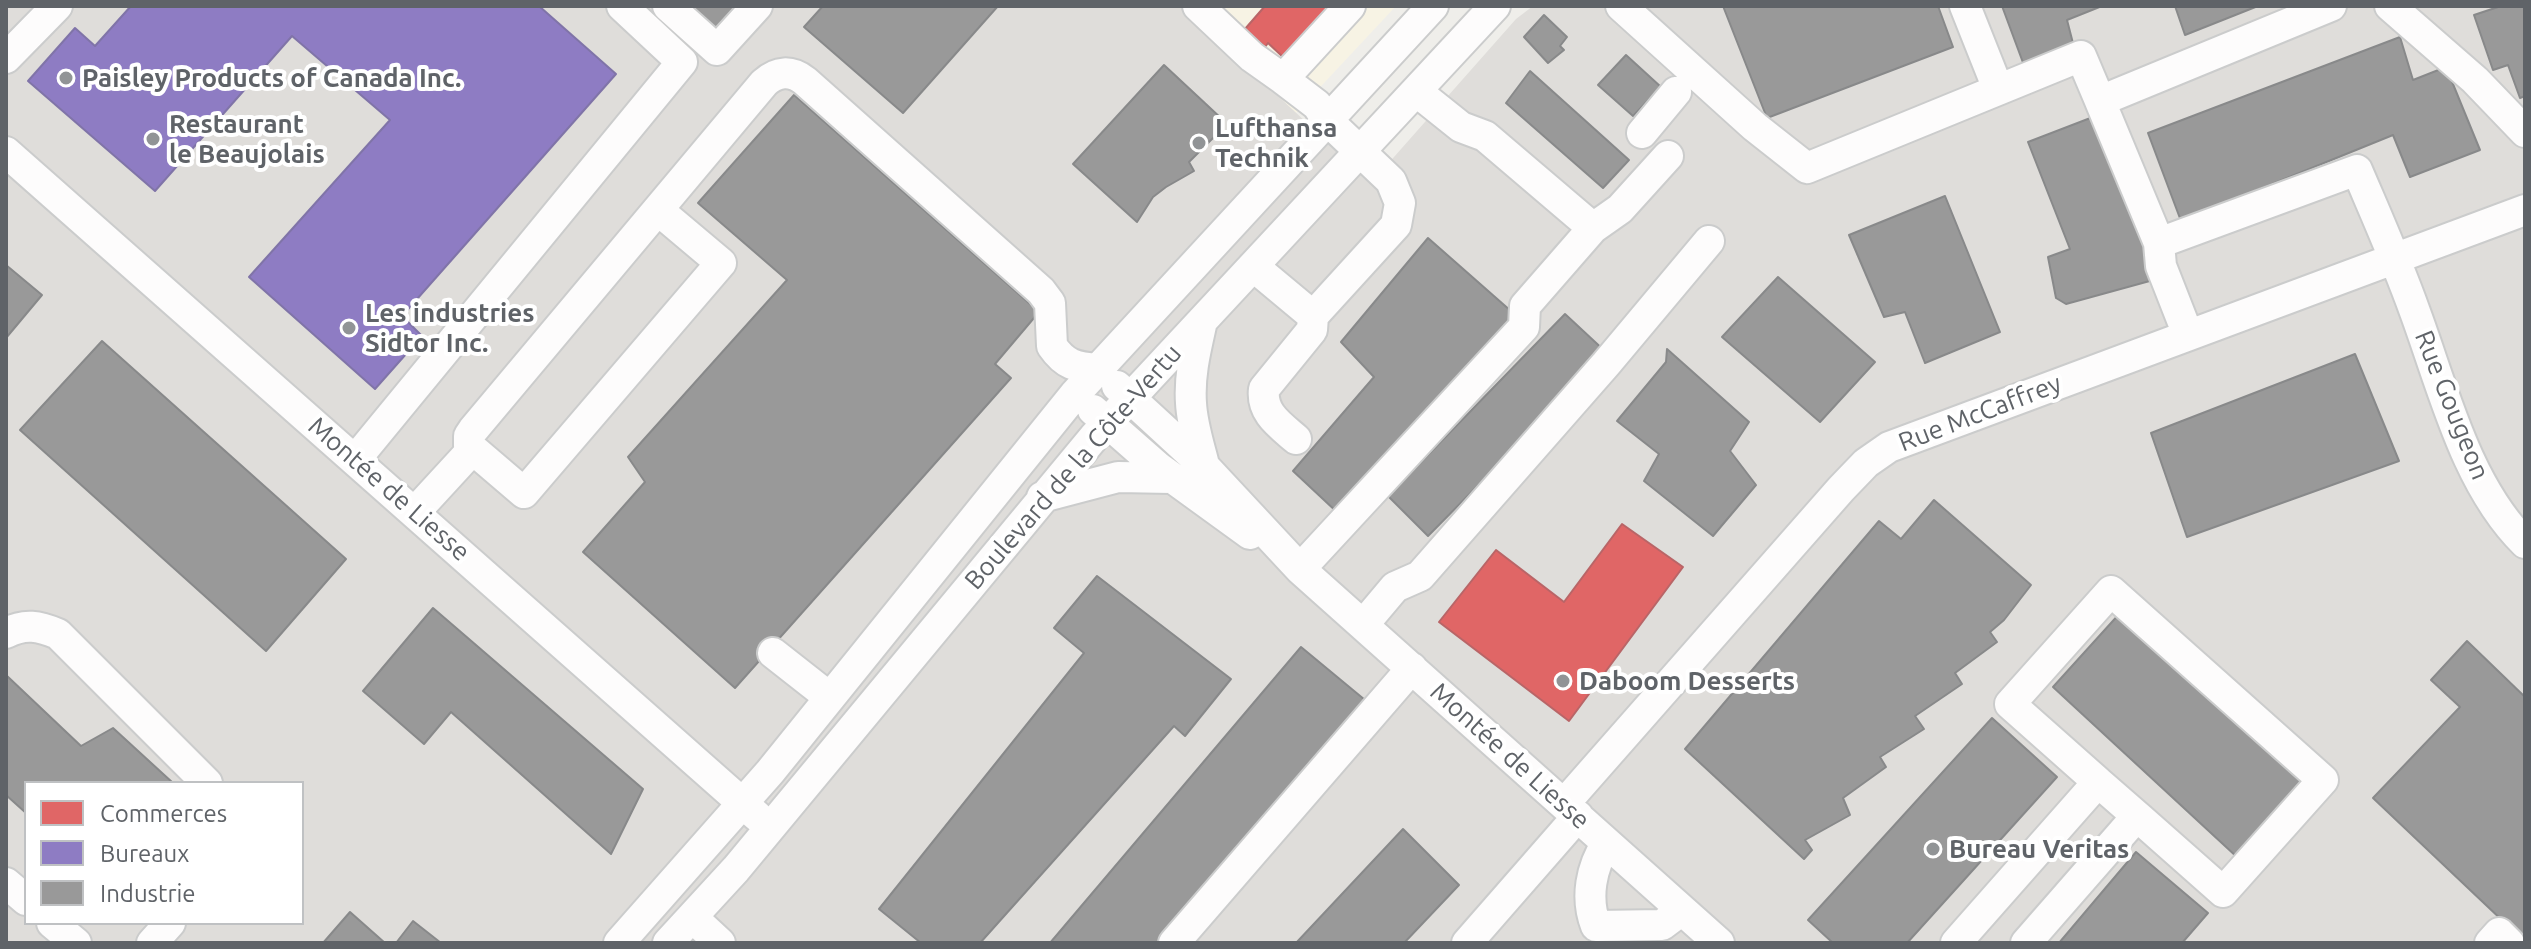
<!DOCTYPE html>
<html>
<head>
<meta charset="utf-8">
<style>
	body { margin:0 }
	#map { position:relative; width:2531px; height:949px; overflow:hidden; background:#efeeea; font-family:Ubuntu,sans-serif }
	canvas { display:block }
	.frame { position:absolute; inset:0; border:8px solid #5f6368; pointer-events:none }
	.legend { position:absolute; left:24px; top:781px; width:280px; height:144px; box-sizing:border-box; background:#fff; border:2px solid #bfc1c3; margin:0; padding:10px 14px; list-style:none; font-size:24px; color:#5f6368 }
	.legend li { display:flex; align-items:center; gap:16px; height:40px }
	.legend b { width:40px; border:2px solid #bfc1c3 }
</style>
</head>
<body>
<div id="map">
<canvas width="2531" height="949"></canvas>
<div class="frame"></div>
<ul class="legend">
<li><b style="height:22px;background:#e06666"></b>Commerces</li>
<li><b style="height:22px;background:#8e7cc3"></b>Bureaux</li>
<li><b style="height:22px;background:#999"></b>Industrie</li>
</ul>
</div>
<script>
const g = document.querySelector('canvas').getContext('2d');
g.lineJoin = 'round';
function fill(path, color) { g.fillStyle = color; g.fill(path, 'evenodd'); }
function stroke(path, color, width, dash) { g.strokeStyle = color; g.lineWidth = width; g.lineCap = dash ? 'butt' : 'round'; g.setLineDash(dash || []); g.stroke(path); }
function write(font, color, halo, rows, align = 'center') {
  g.font = font + ' Ubuntu,sans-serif'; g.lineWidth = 8; g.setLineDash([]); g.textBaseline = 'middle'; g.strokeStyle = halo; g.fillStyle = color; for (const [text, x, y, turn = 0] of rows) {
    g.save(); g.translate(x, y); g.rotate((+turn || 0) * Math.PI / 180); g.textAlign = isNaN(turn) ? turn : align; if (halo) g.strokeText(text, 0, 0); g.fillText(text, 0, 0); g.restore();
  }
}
fill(new Path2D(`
	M1182 6H1396L1296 113Z`), '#f7f3e4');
fill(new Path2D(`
	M6 6H1182L1371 183 1516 19 1533 6H2525V943H6ZM26 783H302V923H26Z`), '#dfddda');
const shops = new Path2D(`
	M1265 6H1331L1284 58 1268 43 1265 47 1245 29Z
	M1622 524 1683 567 1569 721 1439 622 1496 550 1564 602Z`);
fill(shops, '#e06666');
stroke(shops, '#b96567', 2);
const offices = new Path2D(`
	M131 6H539L616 74 402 316 422 336 375 389 249 277 390 120 292 36 155 191 28 81 75 28 95 46Z`);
fill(offices, '#8e7cc3');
stroke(offices, '#8074a8', 2);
const industry = new Path2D(`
	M691 6H747L722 33Z
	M823 6H998L903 113 804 27Z
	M1723 6H1938L1953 47 1767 118Z
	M2002 6H2102L2067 20 2075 51 2025 68Z
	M2175 6H2258L2185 35Z
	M2501 6H2525V96L2520 98 2508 65 2493 70 2474 15Z
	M1544 15 1567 37 1560 46 1564 50 1548 63 1524 37Z
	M2400 37 2413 80 2446 67 2480 150 2410 177 2393 135 2181 221 2148 133Z
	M1626 55 1661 87 1633 116 1598 85Z
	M1164 65 1223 120 1215 136 1189 162 1194 171 1166 187 1153 197 1137 222 1073 164Z
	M1530 71 1629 160 1603 188 1506 103Z
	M794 95 1039 312 995 364 1011 378 735 688 583 552 645 482 628 457 787 280 698 203Z
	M2093 117 2157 279 2066 304 2056 298 2048 257 2070 249 2028 142Z
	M1945 196 2000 332 1925 363 1905 312 1884 317 1849 235Z
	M1428 238 1520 319 1339 514 1293 471 1374 377 1341 342Z
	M6 265 42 295 6 338Z
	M1778 277 1875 362 1820 422 1722 337Z
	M1565 314 1608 354 1428 536 1388 496Z
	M102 341 346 559 266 651 20 430Z
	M1667 349 1749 422 1730 451 1756 485 1713 536 1644 481 1659 454 1617 421 1666 362Z
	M2355 354 2399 461 2187 537 2151 433Z
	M1934 500 2031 585 2004 620 1990 632 1997 642 1955 673 1962 684 1915 716 1924 729 1880 757 1886 767 1843 798 1850 815 1805 840 1812 850 1804 859 1685 749 1879 521 1901 539Z
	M1097 576 1231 679 1185 736 1174 726 980 943H921L879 909 1084 653 1054 628Z
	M433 608 643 789 611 854 451 712 424 744 363 691Z
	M2121 612 2307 787 2238 858 2053 687Z
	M2467 641 2525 697V942L2373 798 2460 707 2431 680Z
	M1301 647 1365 700 1163 943H1050Z
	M6 675 81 746 113 728 173 783H26V813L6 795Z
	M1992 718 2057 777 1907 943H1833L1808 920Z
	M1403 829 1459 885 1404 943H1296Z
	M2136 852 2208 913 2182 943H2059Z
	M350 912 385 943H323Z
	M413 921 441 943H396Z`);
fill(industry, '#999');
stroke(industry, '#88898a', 2);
const minor = new Path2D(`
	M668 6 717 50 757 6
	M1198 6 1252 57 1283 79
	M1621 6 1755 127 1807 168 2081 56 2100 101
	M1965 6 1998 89
	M2390 6 2475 80 2525 132
	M6 58 57 6
	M1416 91 1461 127 1485 136 1593 228
	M1642 133 1676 92
	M6 152 757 816
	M658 210 721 263 524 493 469 446V436L473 430 764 83C777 71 791 70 805 81L1041 291 1050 303 1052 346C1065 365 1076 367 1097 369
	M2159 243 2100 101 2331 6
	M1253 266 1313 316 1396 225 1400 203 1391 181 1327 120 1317 105 1283 79 1350 6
	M1202 321C1196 348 1189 375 1191 403 1192 424 1199 445 1204 465
	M2188 335 2161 266 2159 243 2357 170C2377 217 2398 264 2415 312 2443 388 2466 485 2525 543
	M1117 386 1205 467 1300 569 1719 943
	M1093 410 1159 468 1250 534
	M1296 439C1280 425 1261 413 1264 389L1312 330 1313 316
	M355 460 682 62 622 6
	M1042 497 1118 477 1171 478
	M415 512 472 450
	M1300 569 1524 327 1525 306 1593 228 1620 209 1668 156
	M1363 625 1395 587 1420 576 1606 364 1709 241
	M6 633C25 623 39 626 58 634L207 783
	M773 653 829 697
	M2098 782 2010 704 2111 591 2323 780 2223 892 2137 816
	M1564 804 1841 489 1866 463 1889 447 2525 210
	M1607 843C1591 867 1585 898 1596 926L1662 925 1682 910
	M6 883 26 900
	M692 917 720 943
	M52 923 76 943
	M152 943 170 923
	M619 943 770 772 1075 394 1433 6
	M668 943 736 869 1094 437 1495 6
	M1174 943 1412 668
	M1467 943 1578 816
	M1956 943 2098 782 2137 816 2026 943
	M2490 943 2499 933 2509 943`);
stroke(minor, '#cbcccc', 34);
stroke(minor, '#fdfcfc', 30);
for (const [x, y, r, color] of [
	[66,78,8,"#919496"],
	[153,139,8,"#919496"],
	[1199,143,8,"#919496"],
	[349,328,8,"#919496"],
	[1563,681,8,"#919496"],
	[1933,849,8,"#919496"]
]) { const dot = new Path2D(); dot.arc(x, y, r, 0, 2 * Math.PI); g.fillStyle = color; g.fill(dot); stroke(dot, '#fff', 3); }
write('bold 26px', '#5f6368', '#fff', [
	["Paisley Products of Canada Inc.",82,78],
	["Restaurant",169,124],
	["le Beaujolais",169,154],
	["Lufthansa",1215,128],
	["Technik",1215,158],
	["Les industries",365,313],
	["Sidtor Inc.",365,343],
	["Daboom Desserts",1579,681],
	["Bureau Veritas",1949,849]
], 'left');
write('26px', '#5f6368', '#fff', [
	["Rue Gougeon",2452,405,68],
	["Rue McCaffrey",1980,413,-21],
	["Boulevard de la Côte-Vertu",1073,467,-49],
	["Montée de Liesse",389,489,41],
	["Montée de Liesse",1510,756,42]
]);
</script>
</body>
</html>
